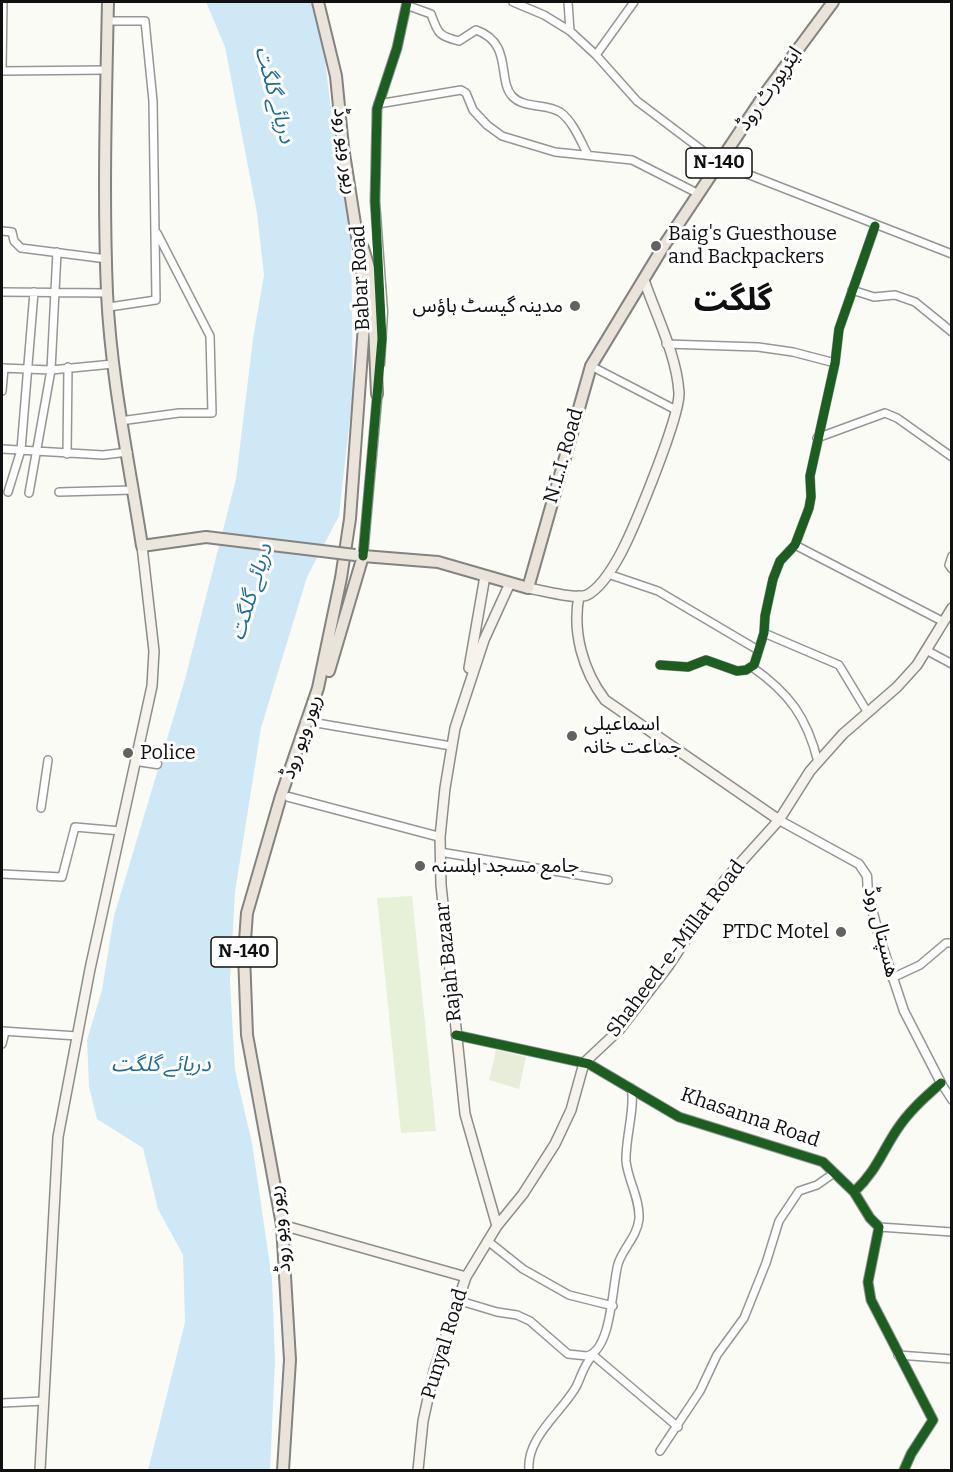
<!DOCTYPE html>
<html>
<head>
<meta charset="utf-8">
<style>
	body { margin:0 }
	#map { position:relative; width:953px; height:1472px; overflow:hidden; background:#fbfbf6; font-family:Bitter,serif }
	canvas { display:block }
	.frame { position:absolute; inset:0; border:3px solid #101010; pointer-events:none }
</style>
</head>
<body>
<div id="map">
<canvas width="953" height="1472"></canvas>
<div class="frame"></div>
</div>
<script>
const g = document.querySelector('canvas').getContext('2d');
g.lineJoin = 'round';
function fill(path, color) { g.fillStyle = color; g.fill(path, 'evenodd'); }
function stroke(path, color, width, dash) { g.strokeStyle = color; g.lineWidth = width; g.lineCap = dash ? 'butt' : 'round'; g.setLineDash(dash || []); g.stroke(path); }
function write(font, color, halo, rows, align = 'center') {
  g.font = font + ' Bitter,"Noto Sans Arabic",serif'; g.lineWidth = 6; g.setLineDash([]); g.textBaseline = 'middle'; g.strokeStyle = halo; g.fillStyle = color; for (const [text, x, y, turn = 0] of rows) {
    g.save(); g.translate(x, y); g.rotate((+turn || 0) * Math.PI / 180); g.textAlign = isNaN(turn) ? turn : align; if (halo) g.strokeText(text, 0, 0); g.fillText(text, 0, 0); g.restore();
  }
}
fill(new Path2D(`
	M412 896 436 1131 401 1133 377 898Z`), '#e7f1d7');
fill(new Path2D(`
	M496 1050 526 1057 519 1089 489 1080Z`), '#e8edda');
fill(new Path2D(`
	M206 2H312L325 61 333 126 351 231 353 391 339 516 307 577 261 728 235 892 230 982 235 1070 252 1143 272 1279 275 1361 270 1470H148L185 1322 183 1255 158 1209 143 1148 97 1119 89 1087 87 1040 102 990 114 916 185 679 236 479 253 339 264 275 257 213 225 47Z`), '#cee9f5');
const minor = new Path2D(`
	M3 2 2 71 107 70
	M513 2 544 15 570 31 596 55 637 101 719 163 952 254
	M568 2 570 31
	M406 5 431 14C438 33 438 36 459 41L476 30C513 43 497 79 512 96 524 109 546 103 560 112 573 121 581 142 588 155
	M108 21H145L153 101 156 300 109 307
	M596 55 634 2
	M378 104 461 90 466 93 473 110 487 125 502 136 555 152 632 160 699 194
	M2 231 12 232 14 241 21 248 107 259
	M852 290 874 297 895 295 915 302 952 332
	M2 292 107 293
	M666 344 758 347 793 352 835 363
	M591 366 676 410
	M2 368 51 370 113 364
	M2 391 4 368
	M120 421 179 413H212L210 336 157 233
	M817 438 885 413 897 418 952 457
	M2 449 103 455 128 452
	M67 454 68 367
	M8 492 21 450 34 292
	M59 492 133 490
	M29 493 51 370 57 252
	M795 545 942 621
	M952 556 949 565 952 569
	M608 574 658 591 758 650
	M764 633 839 665 868 713
	M926 650 952 664
	M660 665 688 667 706 660 737 671 746 670 754 665 764 633 765 616 773 579 780 561 795 545 809 508 811 497 810 476 835 363 839 329 875 226
	M752 667C789 693 807 717 818 762
	M305 721 451 746
	M41 808 48 760
	M440 852 608 880
	M2 874 62 877 75 827 121 831
	M892 978 920 965 946 943H952
	M2 1031 77 1036
	M2 1044 5 1032
	M941 1083 952 1100
	M879 1227 952 1232
	M489 1242 523 1269 569 1295 613 1306
	M457 1300 497 1312 517 1315 530 1321 568 1354 587 1356C612 1350 612 1285 618 1264 623 1248 637 1237 639 1219 640 1198 628 1181 626 1161 625 1140 636 1104 631 1088
	M898 1355 952 1359
	M2 1403 44 1401
	M660 1451 700 1391 717 1355 744 1318 766 1263 779 1221 799 1191 817 1185 834 1173
	M529 1470C526 1438 561 1413 576 1387 582 1375 583 1366 593 1355L678 1427`);
const tertiary = new Path2D(`
	M380 364 383 312 375 201 377 109 397 48 407 2
	M363 556 378 389
	M137 761 157 764
	M289 797 440 837
	M779 820 859 864 867 876 868 893 879 936 904 1011 941 1083C924 1098 908 1112 896 1131 881 1154 876 1171 854 1192L870 1218 879 1227 868 1282 871 1300 933 1420 911 1454 904 1470
	M456 1035 589 1064 679 1117 823 1162 854 1192`);
const secondary = new Path2D(`
	M528 588C541 590 575 600 587 595 601 588 614 566 621 553 634 528 680 417 679 393 677 356 656 315 644 280
	M579 596C572 632 583 671 605 700L779 820
	M469 668 485 576
	M282 1225 466 1277
	M497 1226 465 1114 441 885 440 837 445 788 455 728 484 640 510 583
	M40 1470 58 1137 90 969 152 686 154 651 142 546
	M418 1470 423 1421 434 1371 466 1277 497 1226 523 1194 555 1144 571 1110 584 1063 619 1030 669 965 725 880 779 820 810 771 843 734 897 687 917 665 952 608`);
const primary = new Path2D(`
	M108 2C106 98 103 197 107 293 111 379 129 462 142 546L206 537`);
const trunk = new Path2D(`
	M363 248 372 278 377 394
	M329 671 363 556 438 562 528 588 591 366 665 244 767 91 833 2
	M283 1470 290 1360 282 1225 247 1035 244 954 247 913 281 796 318 688 341 578 350 519 364 325 361 262 343 147 336 76 318 2`);
stroke(minor, '#969694', 10);
stroke(tertiary, '#969694', 11);
stroke(secondary, '#8c8c8a', 12);
stroke(primary, '#838381', 14);
stroke(trunk, '#838381', 14);
stroke(minor, '#fefefe', 7);
stroke(tertiary, '#fefefe', 8);
stroke(secondary, '#f5f3eb', 9);
stroke(primary, '#ece7dc', 10);
stroke(trunk, '#eae3da', 10);
const primaryBridge = new Path2D(`
	M206 537 355 555`);
stroke(primaryBridge, '#838381', 14, []);
stroke(primaryBridge, '#ece7dc', 10);
stroke(new Path2D(`
	M363 556 382 339 375 201 377 109 397 48 407 2
	M660 665 688 667 706 660 737 671 746 670 754 665 764 633 765 616 773 579 780 561 795 545 809 508 811 497 810 476 835 363 839 329 875 226
	M456 1035 589 1064 679 1117 823 1162 854 1192
	M904 1470 911 1454 933 1420 871 1300 868 1282 879 1227 870 1218 854 1192C876 1171 881 1154 896 1131 908 1112 924 1098 941 1083`), '#1b5e20', 9);
for (const [x, y, r, color] of [
	[656,246,6,"#626260"],
	[575,306,6,"#626260"],
	[572,736,6,"#626260"],
	[128,753,6,"#626260"],
	[420,866,6,"#626260"],
	[841,932,6,"#626260"]
]) { const dot = new Path2D(); dot.arc(x, y, r, 0, 2 * Math.PI); g.fillStyle = color; g.fill(dot); stroke(dot, '#fff', 2); }
for (const [x, y, w] of [
	[719,163,66],
	[244,952,66]
]) { const box = new Path2D(); box.roundRect(x - w / 2, y - 15, w, 30, 4.5); g.fillStyle = '#fff'; g.fill(box); stroke(box, '#101010', 1.5); }
write('bold 18px', '#101010', null, [
	["N-140",719,163],
	["N-140",244,952]
]);
write('20px', '#101010', '#fff', [
	["ایئرپورٹ روڈ",770,89,-55],
	["ریور ویو روڈ",345,151,83],
	["Babar Road",361,278,-93],
	["N.L.I. Road",564,456,-74],
	["ریور ویو روڈ",302,737,-71],
	["ھسپتال روڈ",881,932,76],
	["Shaheed-e-Millat Road",676,949,-53],
	["Rajah Bazaar",449,962,-96],
	["Khasanna Road",750,1118,19],
	["ریور ویو روڈ",280,1229,-96],
	["Punyal Road",445,1344,-73]
]);
write('20px', '#101010', '#fff', [
	["Baig's Guesthouse",668,234],
	["and Backpackers",668,257],
	["مدینہ گیسٹ ہاؤس",563,306,"right"],
	["اسماعیلی",584,724],
	["جماعت خانہ",584,747],
	["Police",140,753],
	["جامع مسجد اہلسنہ",432,866],
	["PTDC Motel",829,932,"right"]
], 'left');
write('italic 21px', '#1d6c9d', '#fff', [
	["دریائے گلگت",274,95,75],
	["دریائے گلگت",252,592,-73],
	["دریائے گلگت",161,1065]
]);
write('bold 32px', '#101010', '#fff', [
	["گلگت",733,301]
]);
</script>
</body>
</html>
